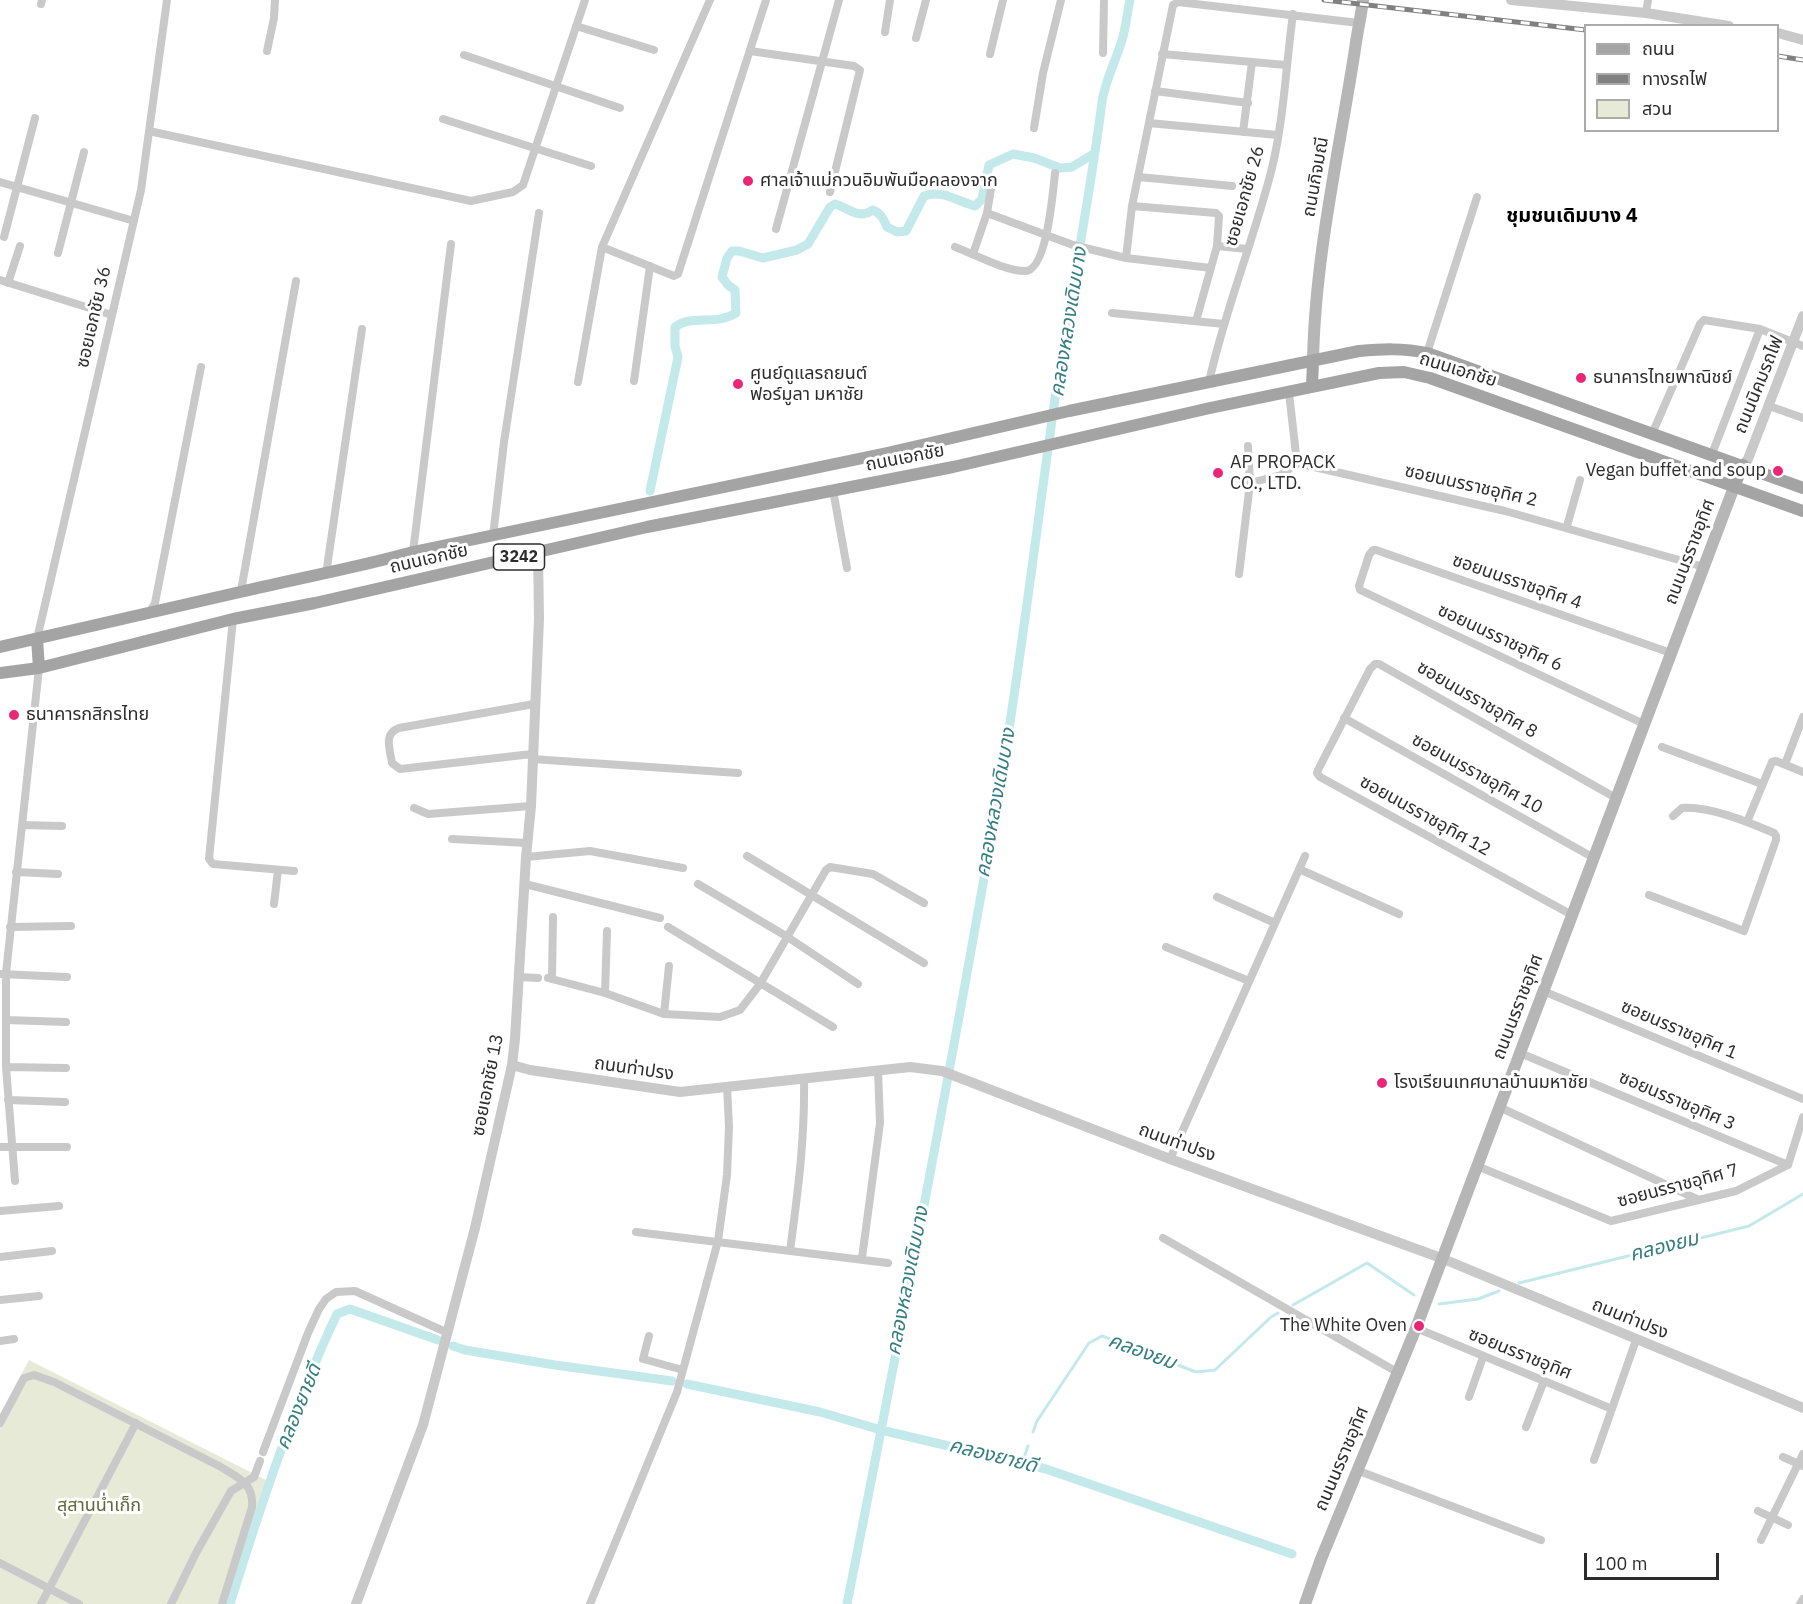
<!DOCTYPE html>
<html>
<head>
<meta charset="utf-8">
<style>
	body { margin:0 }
	#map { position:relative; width:1803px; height:1604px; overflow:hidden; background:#fff; font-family:"IBM Plex Sans","Noto Sans Thai",sans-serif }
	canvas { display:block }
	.legend { position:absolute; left:1584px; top:24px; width:195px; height:108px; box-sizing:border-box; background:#fff; border:2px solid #ababab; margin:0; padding:8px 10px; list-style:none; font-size:18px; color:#2c2c2c }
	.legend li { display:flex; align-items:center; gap:12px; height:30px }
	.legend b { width:30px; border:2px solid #ababab }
	.scale { position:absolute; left:1584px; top:1553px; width:135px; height:27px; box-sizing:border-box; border:3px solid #2c2c2c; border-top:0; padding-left:8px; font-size:18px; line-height:21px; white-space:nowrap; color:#2c2c2c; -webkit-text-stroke:4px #fff; paint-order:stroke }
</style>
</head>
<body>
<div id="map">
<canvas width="1803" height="1604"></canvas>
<ul class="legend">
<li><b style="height:8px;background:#a4a4a4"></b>ถนน</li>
<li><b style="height:8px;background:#818181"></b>ทางรถไฟ</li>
<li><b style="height:16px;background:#e8ead8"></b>สวน</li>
</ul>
<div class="scale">100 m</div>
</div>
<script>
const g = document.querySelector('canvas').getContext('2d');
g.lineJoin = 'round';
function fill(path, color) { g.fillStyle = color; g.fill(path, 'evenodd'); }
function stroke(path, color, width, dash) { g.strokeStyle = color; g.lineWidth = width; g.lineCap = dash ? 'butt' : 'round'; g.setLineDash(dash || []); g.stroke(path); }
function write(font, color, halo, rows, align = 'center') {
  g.font = font + ' "IBM Plex Sans","Noto Sans Thai",sans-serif'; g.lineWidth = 6; g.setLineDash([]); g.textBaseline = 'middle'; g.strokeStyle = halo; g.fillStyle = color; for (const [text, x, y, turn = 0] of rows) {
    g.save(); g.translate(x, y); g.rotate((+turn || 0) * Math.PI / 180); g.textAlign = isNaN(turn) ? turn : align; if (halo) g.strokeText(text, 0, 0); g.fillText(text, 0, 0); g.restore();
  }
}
fill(new Path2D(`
	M29 1360 266 1480 225 1604H0V1414Z`), '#e8ead8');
stroke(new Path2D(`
	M1519 1283 1749 1226 1803 1194
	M1439 1304 1478 1299 1499 1291
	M1293 1305 1367 1263 1414 1295
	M1033 1432 1037 1421 1089 1343 1102 1336 1196 1372 1215 1370 1271 1317 1278 1313
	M1022 1463 1028 1446`), '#c3e9eb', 3);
stroke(new Path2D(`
	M650 491 678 357 675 346V327C691 314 716 326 736 313L735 290 728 285 722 277 727 258 732 251H739L763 258 797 250 808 244 830 207 835 204C849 208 858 220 873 210 881 213 884 220 887 227L897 232 906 231 924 196C943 189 958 202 975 206L982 199 989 165 1013 154 1034 158 1060 168 1072 167 1095 153
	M453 1346 465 1350 555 1365 672 1381
	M687 1384 820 1412 881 1430 1046 1469 1292 1554
	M230 1604C261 1505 293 1407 337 1314L350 1309 438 1340
	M847 1604C900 1336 951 1068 998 799 1021 662 1037 523 1057 385 1071 291 1090 197 1102 102 1105 80 1116 61 1122 40 1126 28 1127 13 1130 0`), '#c3e9eb', 9);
stroke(new Path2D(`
	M41 4 42 0
	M1646 13 1648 0
	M576 26 654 50
	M885 32 890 0
	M916 38 926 0
	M267 51 274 18 275 0
	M750 51 854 66 860 70 830 192
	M1103 53 1104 0
	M990 54 1003 0
	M1162 54 1286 65
	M464 55 620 108
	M1155 91 1248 103
	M443 119 591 166
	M1149 123 1278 135
	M1034 128 1043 73 1061 0
	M149 131 471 201 513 192 523 185 585 0
	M1243 132 1252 62
	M1139 177 1232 186
	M0 182 134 221
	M1132 206 1216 213 1219 216 1217 246 1247 249
	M987 213 1073 245 1126 258 1132 206 1173 5 1178 2 1359 23
	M776 229 839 0
	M4 237 35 118
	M602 247 674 276 678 274 766 0
	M955 247C974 254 1005 271 1025 271 1047 271 1053 191 1055 173
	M58 253 84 152
	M973 254 987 213 992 183
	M1126 258 1211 268
	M0 280 112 315
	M8 283 20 246
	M1112 313 1224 324
	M1196 321 1217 246
	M1427 353 1477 197
	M634 381 650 266
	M578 382 602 247 710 0
	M1209 382C1225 309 1254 240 1272 168 1284 118 1286 65 1293 14
	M1289 393 1297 463 1505 511 1704 567
	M1769 406 1803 418
	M1652 434 1700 324 1704 320 1760 329 1803 346
	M1712 454 1760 329
	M1250 483 1281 475 1297 463
	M833 490 847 568
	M1567 526 1580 480
	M493 536 504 442 539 213
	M413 552 451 244
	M326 574 362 329
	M1239 574 1250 483 1248 446
	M241 591 296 281
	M149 613 155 603 201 367
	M233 619 209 859 213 864 294 871
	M37 639 141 190 167 0
	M1344 718 1594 858
	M1644 724 1360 590 1359 586 1369 555 1373 550H1376L1671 653
	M1662 747 1762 784
	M532 754 400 769 392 763C390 749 383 734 399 728L534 704
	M532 759 738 773
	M1785 764 1803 717
	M414 808 428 814 531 806
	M1747 822 1772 762 1776 761 1803 772
	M22 825 62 826
	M452 839 527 843
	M747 856 924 963
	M526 857 590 851 683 868
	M1299 869 1399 914
	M16 872 58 874
	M525 884 660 918
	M698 884 786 936 858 984
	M1649 895 1744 931 1776 840V836L1774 833C1748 822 1710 806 1682 808L1673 816
	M1217 897 1275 923
	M274 904 278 870
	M1572 915 1320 777 1317 773 1318 770 1370 669 1375 664H1379L1616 798
	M10 927 71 926
	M668 927 833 1027
	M1166 947 1249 981
	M0 974 67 977
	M519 977 538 978
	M548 978 605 993 664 1014 669 966
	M552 979 553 917
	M1543 991 1803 1099
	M605 993 607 931
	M664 1014 720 1017 740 1010 760 984 826 870 830 867 873 874 924 903
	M6 1020 66 1022
	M1520 1053 1788 1165
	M6 1067 66 1068
	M8 1100 65 1102
	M1499 1107 1699 1200
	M0 1147H67
	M1170 1159 1305 856
	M1788 1165 1803 1117
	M1477 1166 1611 1221 1736 1191 1788 1165
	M15 1181 6 1067V973L39 668
	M0 1211 59 1206
	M636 1232 888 1263
	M1163 1238 1397 1372
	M790 1251C798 1191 805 1139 804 1079
	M0 1257 52 1251
	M862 1258 880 1123 878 1070
	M0 1300 39 1296
	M1416 1328 1612 1409
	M649 1336 643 1359 683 1370
	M0 1341 14 1339
	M1469 1397 1483 1357
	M0 1423 24 1378 34 1375 54 1382 221 1467C238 1478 254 1483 252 1507L222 1604
	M1526 1427 1544 1381
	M263 1452 308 1333 319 1309 326 1299 336 1292 355 1291 448 1333
	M1783 1457 1803 1466
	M1594 1460 1636 1340
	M1359 1471 1541 1540
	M1758 1511 1788 1525
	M1761 1540 1803 1454
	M0 1563 79 1604
	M41 1604 136 1423
	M171 1604 196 1553 231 1491 254 1477 260 1461
	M590 1604 677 1392 718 1241 727 1175 729 1127 727 1086
	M1800 1604 1803 1599`), '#c9c9c9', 8);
stroke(new Path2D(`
	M1511 0 1646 13 1729 26
	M1778 33 1803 40
	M1743 465 1748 459 1803 316
	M512 1065 530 1070 680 1092 910 1067 942 1071 1170 1159 1441 1258 1803 1408
	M356 1604 423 1425 475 1228 512 1065 515 1039 526 857 531 806 539 619 538 552`), '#c9c9c9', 10);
stroke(new Path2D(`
	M1313 361C1315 256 1339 153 1355 49 1357 33 1361 17 1363 0
	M1305 1604 1321 1559 1416 1328 1734 487`), '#b6b6b6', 12);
stroke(new Path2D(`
	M1312 387 1313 361
	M1734 487 1743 465
	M37 639 39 668
	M0 647C80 629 160 611 240 592 298 578 356 568 413 552L887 453 1069 411 1359 351C1382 349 1403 348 1427 353L1803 488
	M0 673 39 668 233 619 315 603 647 527 953 467 1210 408 1379 373 1404 372 1430 378 1803 511`), '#a4a4a4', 12);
const rail = new Path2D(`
	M1324 0 1586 30
	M1778 56 1803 60`);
stroke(rail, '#818181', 5);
stroke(rail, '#fff', 3, [9]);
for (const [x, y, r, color] of [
	[748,181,6,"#ea2776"],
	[1581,378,6,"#ea2776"],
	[738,384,6,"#ea2776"],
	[1778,471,6,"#ea2776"],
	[1218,473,6,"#ea2776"],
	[14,715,6,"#ea2776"],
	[1382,1083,6,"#ea2776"],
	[1419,1326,6,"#ea2776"]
]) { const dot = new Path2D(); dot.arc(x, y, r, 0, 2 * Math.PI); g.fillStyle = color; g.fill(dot); stroke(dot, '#fff', 2); }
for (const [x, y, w] of [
	[519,557,51]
]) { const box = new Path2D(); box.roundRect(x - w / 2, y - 13, w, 26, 4.5); g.fillStyle = '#fff'; g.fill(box); stroke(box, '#2c2c2c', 1.5); }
write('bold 16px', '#2c2c2c', null, [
	["3242",519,557]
]);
write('18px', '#2c2c2c', '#fff', [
	["ถนนกิจมณี",1316,177,-80],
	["ซอยเอกชัย 26",1245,196,-74],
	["ซอยเอกชัย 36",94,317,-77],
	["ถนนเอกชัย",1458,370,17],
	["ถนนนิคมรถไฟ",1759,385,-68],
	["ถนนเอกชัย",905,458,-11],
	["ซอยนนรราชอุทิศ 2",1471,486,13],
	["ถนนนรราชอุทิศ",1690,552,-69],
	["ถนนเอกชัย",429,559,-13],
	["ซอยนนรราชอุทิศ 4",1517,582,19],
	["ซอยนนรราชอุทิศ 6",1500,638,25],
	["ซอยนนรราชอุทิศ 8",1477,700,30],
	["ซอยนนรราชอุทิศ 10",1477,774,29],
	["ซอยนนรราชอุทิศ 12",1425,816,29],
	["ถนนนรราชอุทิศ",1518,1007,-69],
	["ซอยนรราชอุทิศ 1",1679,1030,23],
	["ถนนท่าปรง",634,1069,8],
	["ซอยเอกชัย 13",488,1085,-79],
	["ซอยนรราชอุทิศ 3",1677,1101,23],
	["ถนนท่าปรง",1177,1143,20],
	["ซอยนรราชอุทิศ 7",1678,1186,-15],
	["ถนนท่าปรง",1630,1319,22],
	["ซอยนรราชอุทิศ",1520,1354,22],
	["ถนนนรราชอุทิศ",1342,1459,-67]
]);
write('18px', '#2c2c2c', '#fff', [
	["ศาลเจ้าแม่กวนอิมพันมือคลองจาก",760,181],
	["ศูนย์ดูแลรถยนต์",750,374],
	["ฟอร์มูลา มหาชัย",750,395],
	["ธนาคารไทยพาณิชย์",1593,378],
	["AP PROPACK",1230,463],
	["CO., LTD.",1230,484],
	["Vegan buffet and soup",1766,471,"right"],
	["ธนาคารกสิกรไทย",26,715],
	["โรงเรียนเทศบาลบ้านมหาชัย",1394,1083],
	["The White Oven",1407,1326,"right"]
], 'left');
write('18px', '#5f6839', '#fff', [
	["สุสานน่ำเก็ก",99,1506]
]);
write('bold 20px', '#000', '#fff', [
	["ชุมชนเดิมบาง 4",1572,216]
]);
write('italic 20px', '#347e82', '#fff', [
	["คลองหลวงเดิมบาง",1069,322,-81],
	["คลองหลวงเดิมบาง",996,803,-80],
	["คลองยม",1664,1247,-14],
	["คลองหลวงเดิมบาง",908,1281,-79],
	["คลองยม",1142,1352,20],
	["คลองยายดี",299,1407,-68],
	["คลองยายดี",993,1456,14]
]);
</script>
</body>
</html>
